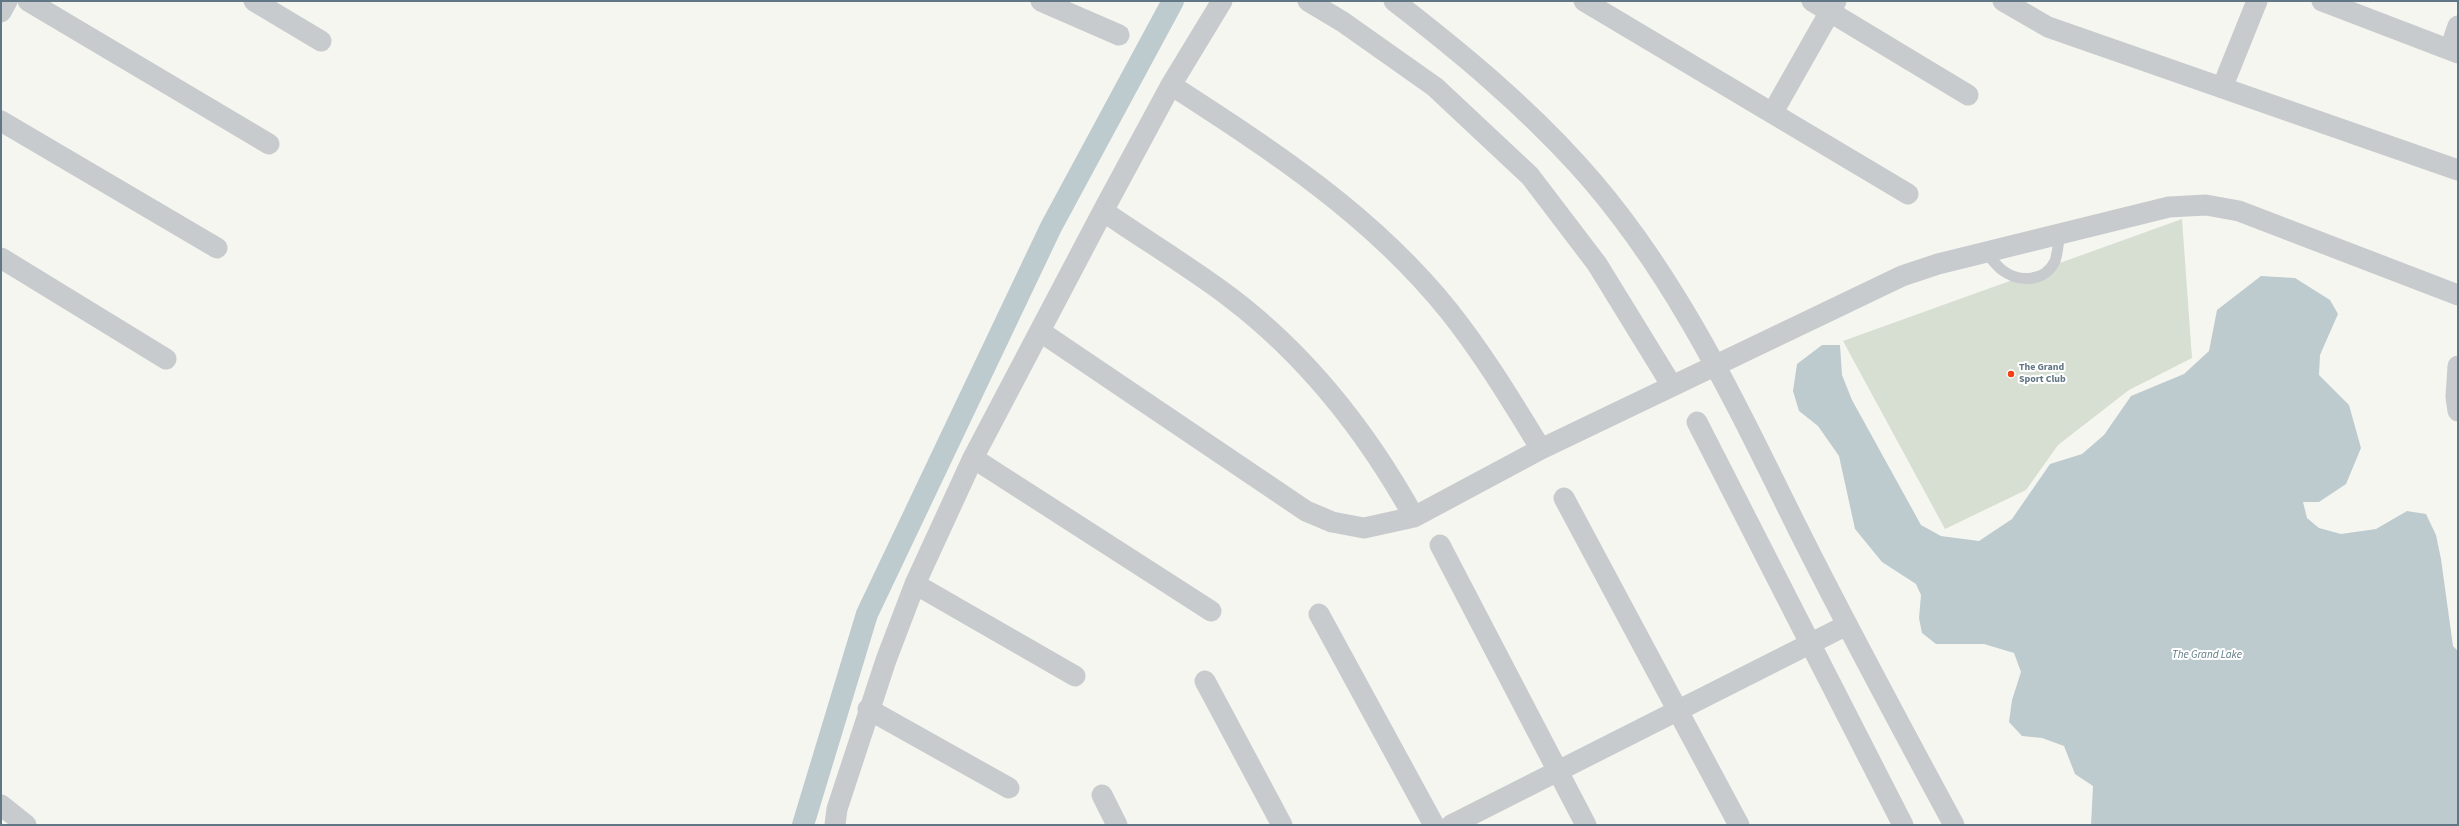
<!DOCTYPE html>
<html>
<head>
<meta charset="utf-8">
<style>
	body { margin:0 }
	#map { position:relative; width:2459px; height:826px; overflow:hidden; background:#f6f6f1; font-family:"Source Sans 3",sans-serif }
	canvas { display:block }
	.frame { position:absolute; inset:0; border:2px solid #627786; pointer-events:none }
</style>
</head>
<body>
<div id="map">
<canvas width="2459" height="826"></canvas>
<div class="frame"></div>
</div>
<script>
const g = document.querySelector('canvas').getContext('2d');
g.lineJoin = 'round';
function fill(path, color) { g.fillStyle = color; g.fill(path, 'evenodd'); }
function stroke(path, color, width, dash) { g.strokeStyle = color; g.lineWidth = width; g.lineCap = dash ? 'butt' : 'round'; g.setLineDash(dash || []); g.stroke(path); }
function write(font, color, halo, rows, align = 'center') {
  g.font = font + ' "Source Sans 3",sans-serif'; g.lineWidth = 4; g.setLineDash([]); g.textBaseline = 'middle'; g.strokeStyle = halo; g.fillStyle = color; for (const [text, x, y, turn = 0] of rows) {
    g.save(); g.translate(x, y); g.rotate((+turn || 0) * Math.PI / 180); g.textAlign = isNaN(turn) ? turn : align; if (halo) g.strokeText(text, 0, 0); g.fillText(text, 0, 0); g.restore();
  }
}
fill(new Path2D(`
	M2182 219 2192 358 2129 390 2058 445 2026 490 1945 529 1843 341Z`), '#d7ded2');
fill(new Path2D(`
	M2261 276 2295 278 2330 300 2338 314 2320 355 2319 375 2349 405 2361 448 2346 484 2319 502H2303L2307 518 2319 528 2341 534 2376 529 2407 511 2426 514 2436 535 2441 559 2453 646 2458 651V825H2091L2093 786 2075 774 2064 746 2042 738 2022 736 2009 722 2012 700 2021 672 2014 653 1984 644H1936L1922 633 1919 618 1921 595 1916 584 1882 562 1855 529 1839 456 1818 426 1799 411 1793 391 1797 364 1822 345H1840L1842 375 1852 400 1921 525 1941 536 1979 541 2012 519 2050 464 2082 454 2104 435 2131 396 2184 374 2209 351 2217 310Z`), '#bdcbcf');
stroke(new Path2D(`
	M803 825 867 614 1051 227 1173 1`), '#bdcbcf', 22);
stroke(new Path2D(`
	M1985 252C1991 258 1996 265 2002 270 2019 283 2045 282 2055 261 2058 253 2058 242 2060 233`), '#c8cbce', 11);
stroke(new Path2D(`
	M28 1 269 144
	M254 1 321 41
	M1041 1 1119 35
	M1308 1 1343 22 1435 87 1530 176 1597 264 1672 386
	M1394 1C1459 51 1523 104 1579 166 1675 272 1735 402 1798 529 1848 629 1901 727 1954 825
	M1584 1 1908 194
	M1812 1 1968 95
	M2003 1 2048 27 2458 170
	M2322 1 2458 53
	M1 12 7 1
	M2450 49 2458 26
	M1171 85C1273 151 1372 215 1449 311 1484 355 1512 402 1541 449
	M2222 88 2257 1
	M1773 112 1836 1
	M1 121 217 248
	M1103 211C1145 240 1190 267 1231 298 1307 356 1368 434 1414 517
	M1 258 166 359
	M1041 332 1306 511 1332 522 1364 528 1414 517 1541 449 1902 276 1938 264 2169 207 2206 205 2239 211 2458 295
	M2458 366 2456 397 2458 411
	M1697 422 1903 825
	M973 458 1211 611
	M1564 498 1739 825
	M1440 545 1586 825
	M915 584 1075 676
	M1319 614 1434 825
	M1205 681 1282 825
	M868 709 1009 788
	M1102 795 1117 825
	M1 805 26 825
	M835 825 837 809 886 660 915 584 973 458 1103 211 1171 85 1222 1
	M1451 825 1847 625`), '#c8cbce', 21);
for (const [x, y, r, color] of [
	[2011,374,4,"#f44113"]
]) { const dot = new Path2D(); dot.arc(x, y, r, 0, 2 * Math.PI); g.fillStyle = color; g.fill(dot); stroke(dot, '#fff', 1.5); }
write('bold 10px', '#627786', '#fff', [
	["The Grand",2019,368],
	["Sport Club",2019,380]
], 'left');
write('italic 11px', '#5d7a83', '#fff', [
	["The Grand Lake",2207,656]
]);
</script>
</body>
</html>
